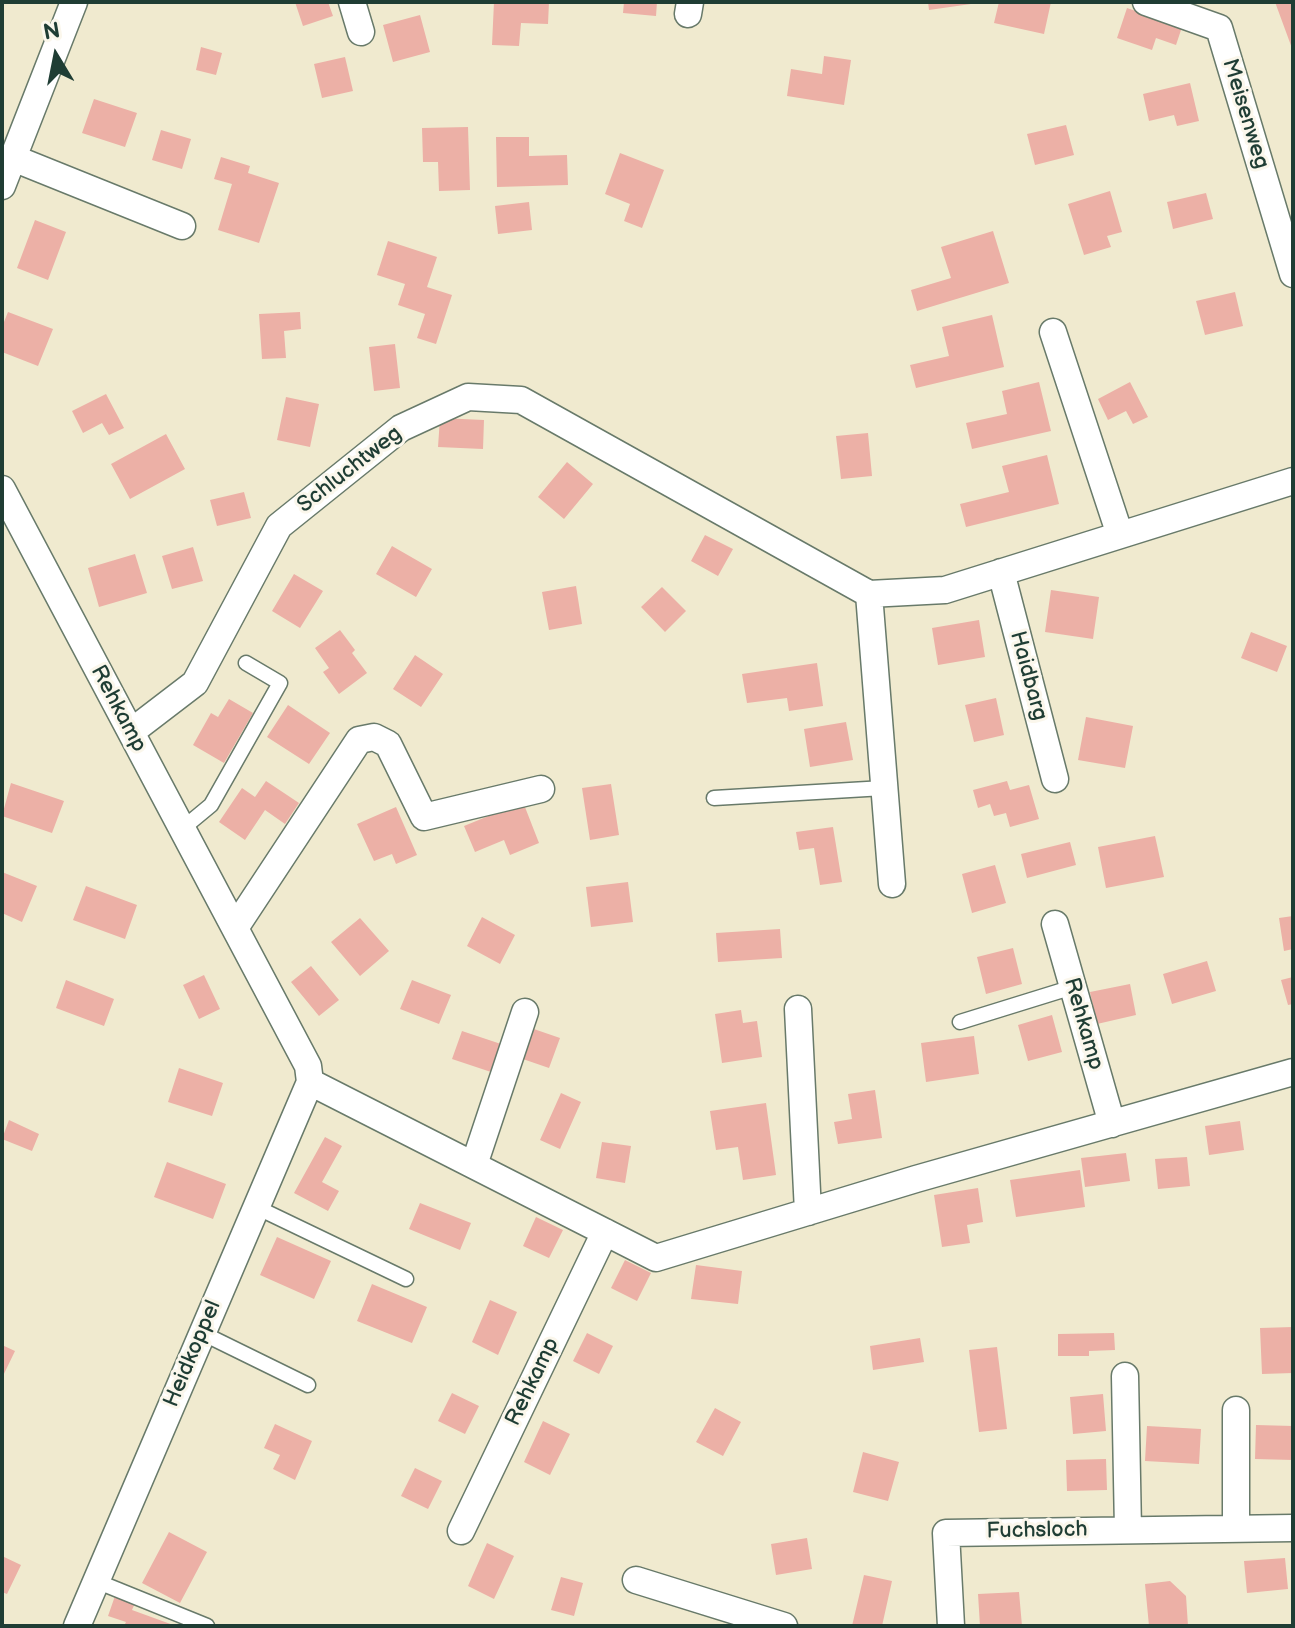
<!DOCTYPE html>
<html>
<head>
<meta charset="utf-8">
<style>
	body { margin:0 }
	#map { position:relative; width:1295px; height:1628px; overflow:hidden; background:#f0eacf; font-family:"Balsamiq Sans",sans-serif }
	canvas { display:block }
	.frame { position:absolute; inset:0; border:4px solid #1f3d34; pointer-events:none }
	.north { position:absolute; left:16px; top:16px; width:80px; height:80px; -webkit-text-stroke:6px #fbf7ec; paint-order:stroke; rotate:350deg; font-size:22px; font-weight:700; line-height:32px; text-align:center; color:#1f3d34 }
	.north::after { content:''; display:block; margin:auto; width:28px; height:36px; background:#1f3d34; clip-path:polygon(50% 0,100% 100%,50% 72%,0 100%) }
</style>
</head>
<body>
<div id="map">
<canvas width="1295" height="1628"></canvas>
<div class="frame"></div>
<div class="north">N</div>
</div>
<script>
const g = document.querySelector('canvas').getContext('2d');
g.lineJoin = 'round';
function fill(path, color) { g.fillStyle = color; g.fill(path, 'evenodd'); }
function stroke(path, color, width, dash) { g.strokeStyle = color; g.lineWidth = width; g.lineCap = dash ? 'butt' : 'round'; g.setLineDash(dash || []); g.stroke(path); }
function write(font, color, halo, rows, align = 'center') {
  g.font = font + ' "Balsamiq Sans",sans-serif'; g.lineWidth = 6; g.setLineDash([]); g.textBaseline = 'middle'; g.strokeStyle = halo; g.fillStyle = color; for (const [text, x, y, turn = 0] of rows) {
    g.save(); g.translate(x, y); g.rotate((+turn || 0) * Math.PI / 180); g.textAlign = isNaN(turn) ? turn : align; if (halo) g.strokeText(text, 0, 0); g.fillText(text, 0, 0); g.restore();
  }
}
fill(new Path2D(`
	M295 2H328L333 16 303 26Z
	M494 2H549L548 24 521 23 519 46 492 45Z
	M624 2H657L656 16 623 13Z
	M928 2H971V4L929 10Z
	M999 2H1051L1044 34 994 23Z
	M1275 2H1293V51Z
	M1127 8 1182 27 1176 45 1156 38 1152 50 1117 38Z
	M420 15 430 52 393 62 383 25Z
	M201 47 222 53 216 75 196 70Z
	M824 56 851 60 844 105 787 96 791 69 822 74Z
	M345 57 353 91 322 98 314 64Z
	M1190 83 1199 121 1177 126 1174 115 1149 121 1143 94Z
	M94 99 137 113 125 147 82 133Z
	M1066 125 1074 155 1035 165 1027 134Z
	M468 127 470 190 439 191 438 162H423L422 128Z
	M161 130 191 139 182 169 152 160Z
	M496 137H529V156L567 155 568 185 497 187Z
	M620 153 664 170 642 228 624 221 630 204 605 194Z
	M221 157 250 166 248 173 279 183 259 243 218 230 232 184 214 179Z
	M1110 191 1122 232 1107 236 1111 247 1084 255 1068 204Z
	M1206 193 1213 219 1173 229 1167 202Z
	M529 202 532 230 498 234 495 206Z
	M35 220 66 232 48 280 17 268Z
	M993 231 1009 283 917 311 911 290 951 278 941 247Z
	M388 241 437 257 427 287 452 295 436 344 417 338 425 314 398 305 405 284 377 275Z
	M1235 292 1243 326 1205 335 1196 301Z
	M8 312 53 329 38 366 2 352V327Z
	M300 312 301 329 284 331 286 358 262 359 259 314Z
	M992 315 1004 367 916 388 910 365 949 356 942 327Z
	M395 344 400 388 374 391 369 347Z
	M1039 382 1051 431 972 449 966 423 1007 414 1002 391Z
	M1130 382 1148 417 1133 424 1126 411 1108 420 1098 399Z
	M106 394 124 428 109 435 102 423 83 433 72 411Z
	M286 397 319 404 310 447 277 440Z
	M440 418 484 420 483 449 438 447Z
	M868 433 872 476 841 479 836 436Z
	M166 434 185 469 130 499 111 464Z
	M1047 455 1059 504 966 527 960 504 1009 492 1002 466Z
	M567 462 593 484 564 519 538 497Z
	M244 492 251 518 217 526 210 500Z
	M705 535 733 549 718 576 691 561Z
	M392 546 432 569 416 597 376 574Z
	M193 547 203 581 172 589 162 556Z
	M135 554 147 593 99 607 88 568Z
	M294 574 323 591 300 628 272 611Z
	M576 586 582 624 549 630 542 592Z
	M662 587 686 611 665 632 641 607Z
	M1051 590 1099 597 1093 639 1045 632Z
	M979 620 985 657 938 665 932 628Z
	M340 630 355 650 352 653 367 673 339 694 323 672 329 668 315 648Z
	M1251 632 1287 646 1277 672 1241 658Z
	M415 655 443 674 421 707 393 689Z
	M817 663 823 706 789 711 787 698 747 703 742 674Z
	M996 698 1004 735 974 742 965 705Z
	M229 699 253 713 224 763 193 745 211 713 218 717Z
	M288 705 330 733 309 764 267 737Z
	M1086 717 1133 726 1125 768 1078 760Z
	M846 722 853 760 810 767 804 729Z
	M266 781 299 803 285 824 265 810 245 840 219 822 242 788 255 797Z
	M1007 781 1010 790 1029 785 1039 819 1010 827 1006 813 994 816 990 804 978 808 973 790Z
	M11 783 64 801 52 833 2 816Z
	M611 784 619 835 590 840 582 788Z
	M523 802 539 843 510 855 504 840 475 852 464 826Z
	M396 807 417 855 396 864 392 854 374 861 357 824Z
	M833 827 842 882 820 885 814 848 799 850 796 832Z
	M1155 836 1164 877 1106 888 1098 847Z
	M1070 842 1076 865 1027 878 1021 854Z
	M995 865 1006 903 972 913 962 874Z
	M2 872 37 886 22 922 2 913Z
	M628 882 633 922 591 927 586 887Z
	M86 886 137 905 125 939 73 920Z
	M1293 916V949L1284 951 1279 918Z
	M482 917 515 935 500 964 467 946Z
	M360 918 389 951 360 976 331 942Z
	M780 929 782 958 718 962 716 933Z
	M1013 948 1022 984 986 994 977 957Z
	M1207 961 1216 991 1172 1004 1163 974Z
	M311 966 339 1000 319 1016 291 982Z
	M204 975 220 1009 199 1019 183 985Z
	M1293 977V1004L1288 1005 1281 980Z
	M66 980 114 999 104 1026 56 1008Z
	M412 980 451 995 439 1024 400 1009Z
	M1130 984 1136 1015 1097 1024 1090 992Z
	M741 1010 743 1023 757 1021 762 1057 722 1063 715 1014Z
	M1052 1015 1062 1052 1028 1061 1018 1025Z
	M528 1027 560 1038 549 1068 517 1057Z
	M462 1031 504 1045 494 1073 452 1059Z
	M974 1036 979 1074 926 1082 921 1043Z
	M179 1068 223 1083 212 1116 168 1102Z
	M875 1090 882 1138 838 1144 834 1122 852 1119 848 1094Z
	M561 1093 581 1102 560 1149 540 1140Z
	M766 1103 776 1175 743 1180 738 1147 716 1150 710 1111Z
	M9 1120 39 1134 32 1151 2 1139Z
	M1240 1121 1244 1150 1209 1155 1205 1126Z
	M325 1137 342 1146 322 1182 339 1191 328 1211 294 1193Z
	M602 1142 631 1146 625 1183 596 1178Z
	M1126 1153 1130 1181 1085 1187 1081 1158Z
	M1187 1157 1190 1186 1158 1189 1155 1159Z
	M167 1162 226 1184 213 1219 154 1197Z
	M1080 1170 1085 1207 1016 1217 1010 1180Z
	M978 1188 983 1222 967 1225 970 1243 942 1247 934 1195Z
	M420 1203 471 1223 460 1250 409 1229Z
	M536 1217 563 1230 549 1258 523 1246Z
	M277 1237 331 1261 314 1299 260 1275Z
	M625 1260 651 1273 637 1301 611 1288Z
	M696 1265 742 1271 738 1304 691 1299Z
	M372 1284 427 1307 412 1343 357 1321Z
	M490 1300 517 1312 498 1355 472 1342Z
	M1293 1327V1373L1262 1374 1260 1328Z
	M587 1333 613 1346 599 1374 573 1361Z
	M1114 1333 1115 1350 1089 1351V1356H1058V1334Z
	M920 1338 924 1362 873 1370 870 1346Z
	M2 1345 15 1351 2 1378Z
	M997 1347 1007 1429 979 1432 969 1350Z
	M452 1393 479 1406 465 1434 438 1421Z
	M1103 1394 1106 1431 1073 1434 1070 1397Z
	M715 1408 741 1422 723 1456 696 1442Z
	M543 1421 570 1434 550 1475 524 1462Z
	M275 1424 312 1441 295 1480 273 1469 280 1455 264 1448Z
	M1256 1425 1293 1426V1460L1255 1459Z
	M1147 1426 1201 1429 1199 1464 1145 1461Z
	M863 1452 899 1462 888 1501 853 1492Z
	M1106 1459 1107 1490 1067 1491 1066 1460Z
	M415 1468 442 1481 428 1509 401 1496Z
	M169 1532 207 1552 180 1603 142 1583Z
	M807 1538 812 1569 776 1575 771 1544Z
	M487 1543 514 1556 494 1599 468 1586Z
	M2 1556 21 1565 7 1594 2 1592Z
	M1285 1558 1288 1589 1247 1593 1244 1561Z
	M864 1575 892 1581 882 1626H852Z
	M561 1577 583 1583 574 1616 551 1610Z
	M1170 1581 1186 1596 1188 1626H1149L1145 1584Z
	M1019 1592 1022 1626H980L978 1594Z
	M115 1596 135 1603 132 1610 176 1626H124L126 1622 108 1616Z`), '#ecb0a6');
const service = new Path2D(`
	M714 798 884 788
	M182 829 211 805 280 683 246 663
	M960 1022 1073 987
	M256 1207 406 1279
	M202 1333 308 1385
	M96 1581 207 1626`);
const minor = new Path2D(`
	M352 2 361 32
	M1146 2 1219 28 1293 274
	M688 14 690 2
	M13 158 182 226
	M2 186 74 2
	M1053 332 1120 535
	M2 489 308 1066 310 1082 77 1626
	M1001 572 1055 779
	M869 594 892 884
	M131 732 195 683 279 526 401 428 468 397 521 400 869 594 945 590 1293 481
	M1055 924 1112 1124
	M235 928 359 740 374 737 388 744 424 817 541 789
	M798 1009 808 1212
	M310 1082 656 1258 916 1179 1293 1072
	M474 1165 525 1012
	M1125 1376 1128 1530
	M1236 1410V1528
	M461 1531 605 1232
	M636 1580 784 1626
	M951 1626 946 1533 1293 1528`);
stroke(service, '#687a6a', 17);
stroke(minor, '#687a6a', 29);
stroke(service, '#fff', 14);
stroke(minor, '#fff', 26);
write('22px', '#1f3d34', '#fbf7ec', [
	["Meisenweg",1245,114,73],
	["Schluchtweg",350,470,-38],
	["Haidbarg",1028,676,75],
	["Rehkamp",118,709,62],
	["Rehkamp",1083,1024,74],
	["Heidkoppel",193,1354,-67],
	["Rehkamp",533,1382,-64],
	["Fuchsloch",1037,1531,-1]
]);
</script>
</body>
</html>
